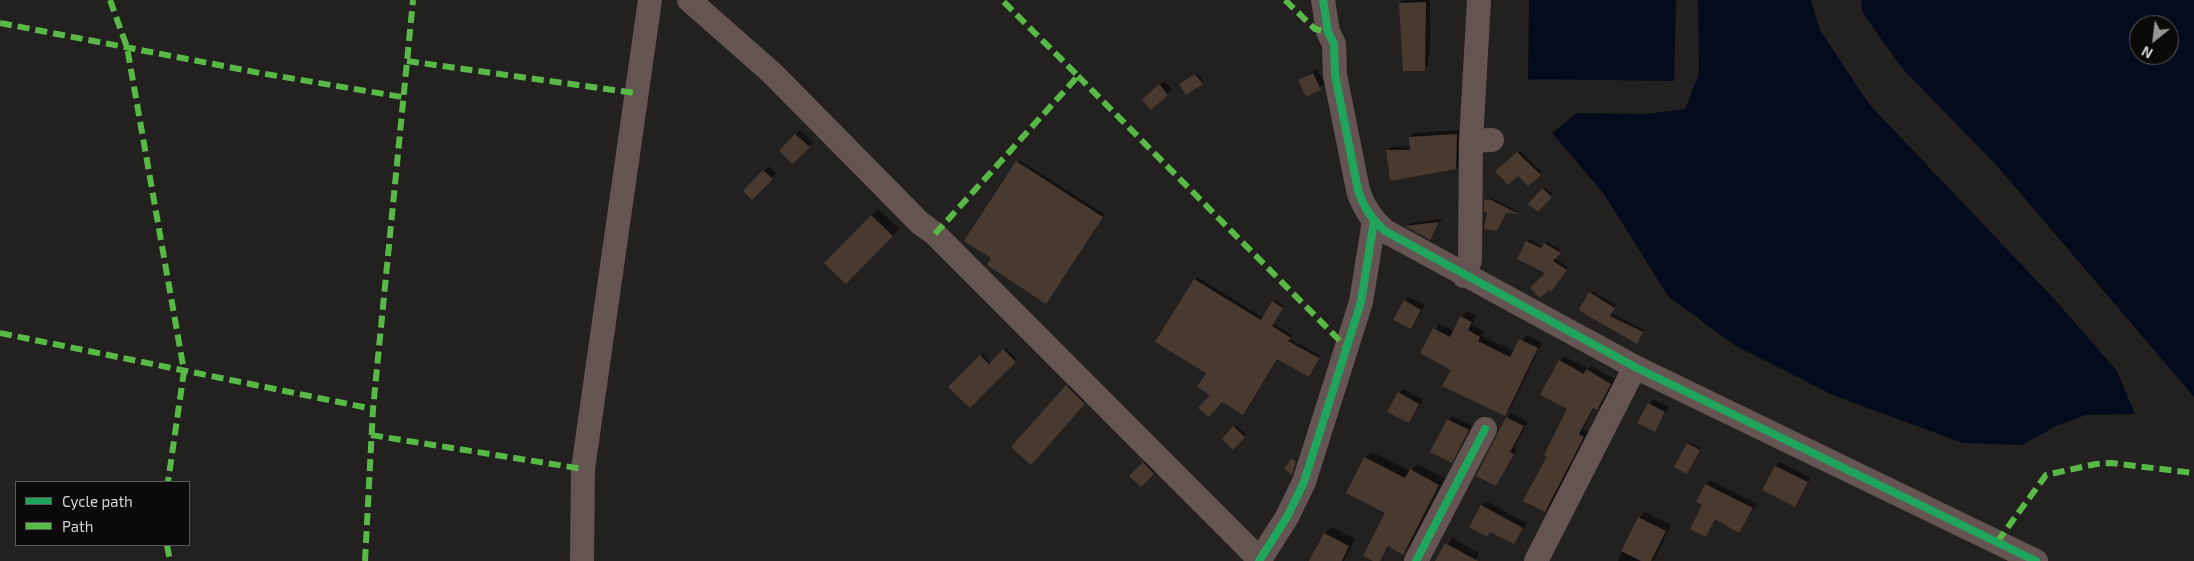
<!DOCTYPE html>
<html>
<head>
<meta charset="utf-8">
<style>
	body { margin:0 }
	#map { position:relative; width:2194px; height:561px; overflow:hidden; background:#23211f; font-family:"Exo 2",sans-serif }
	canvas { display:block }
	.legend { position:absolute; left:15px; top:481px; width:175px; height:65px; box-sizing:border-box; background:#0c0a09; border:1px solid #5c5a59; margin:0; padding:6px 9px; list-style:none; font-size:15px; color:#d5d2d0 }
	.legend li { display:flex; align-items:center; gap:10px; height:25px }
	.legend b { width:25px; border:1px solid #5c5a59 }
	.north { position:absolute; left:2129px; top:15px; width:50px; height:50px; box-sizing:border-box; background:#0c0a09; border:1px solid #5c5a59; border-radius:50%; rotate:209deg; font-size:14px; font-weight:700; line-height:20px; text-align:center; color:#d5d2d0 }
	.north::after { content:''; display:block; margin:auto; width:18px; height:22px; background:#979492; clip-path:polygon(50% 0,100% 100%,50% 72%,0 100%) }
</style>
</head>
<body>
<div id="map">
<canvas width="2194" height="561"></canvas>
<ul class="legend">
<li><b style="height:6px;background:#20a55d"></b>Cycle path</li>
<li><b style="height:6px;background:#58b947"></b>Path</li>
</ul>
<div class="north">N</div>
</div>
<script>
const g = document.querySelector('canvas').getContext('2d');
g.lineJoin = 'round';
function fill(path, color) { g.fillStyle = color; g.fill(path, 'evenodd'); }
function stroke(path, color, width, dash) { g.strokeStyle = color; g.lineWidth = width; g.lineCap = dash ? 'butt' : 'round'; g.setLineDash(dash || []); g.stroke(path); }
fill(new Path2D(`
	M1529 0H1676L1674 81 1528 79V86Z
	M1698 0H1811L1820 30 1869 104 2057 302 2117 371 2135 414 2086 415 2058 425 2022 445 1963 443 1835 396 1734 345 1668 296 1604 194 1552 133 1577 113 1646 114 1685 109 1699 73Z
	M1861 0H2194V397L1998 167 1901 67 1862 12ZM2139 25H2169V55H2139Z`), '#030b1c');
fill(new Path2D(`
	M1404 0H1430V53L1428 56V65L1424 70 1400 3Z
	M1317 69 1325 84 1306 96 1299 80Z
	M1197 73 1204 82 1202 83H1183Z
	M1164 81 1172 89 1151 108 1148 95Z
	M800 130 813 142 793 163 780 151Z
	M1461 130 1460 164 1456 168 1387 151 1392 147 1411 146 1410 137 1414 133Z
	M1520 151 1542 172 1528 184 1518 174 1497 171Z
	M1019 160 1104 214 1048 300 993 258 966 241Z
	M769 166 776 174 752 198 744 191Z
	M1545 188 1553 194 1538 211 1530 204Z
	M1488 198H1491L1519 212 1488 211 1486 200Z
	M878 209 899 229 846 282 826 263Z
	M1442 219 1430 238 1407 226 1411 223Z
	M1529 239 1543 247 1547 242 1561 250 1554 258 1568 267 1552 288 1547 272 1518 258Z
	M1197 277 1263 318 1275 300 1284 306 1273 324 1292 335 1290 339 1320 356 1310 373 1278 358 1243 414 1212 395 1207 373 1157 341Z
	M1592 291 1616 305 1611 313 1644 330 1638 341 1581 309Z
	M1409 297 1425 305 1411 328 1405 301Z
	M1466 311 1476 316 1472 325 1484 331 1482 336 1515 352 1526 335 1542 343 1510 409 1505 414 1452 369 1421 353 1439 324 1454 331Z
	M1006 348 1017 359 970 407 950 387 983 354 991 363Z
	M1564 356 1588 369 1591 366 1615 379 1602 405 1597 409 1594 407 1583 430 1588 432 1550 506 1545 511 1548 456 1568 409 1560 361Z
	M1069 384 1086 401 1030 463 1013 447Z
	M1403 389 1423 399 1409 422 1399 393Z
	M1653 399 1669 407 1655 431 1649 404Z
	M1511 413 1528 422 1514 448 1517 449 1496 485 1507 418Z
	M1453 416 1472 426 1451 462 1448 420Z
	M1236 425 1246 434 1233 448 1223 439Z
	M1689 442 1701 448 1687 473 1688 443Z
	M1372 452 1410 471 1417 464 1445 478 1409 547 1403 554 1390 546 1379 561H1375L1387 513 1365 458Z
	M1295 457 1297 459 1292 473 1293 459Z
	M1145 461 1155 471 1141 486 1131 476Z
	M1780 462 1811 478 1795 506 1776 466Z
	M1710 480 1757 504 1739 531 1716 518 1705 536 1704 504 1706 485Z
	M1486 501 1527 523 1514 543 1492 531 1487 535 1482 506Z
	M1645 512 1671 525 1655 558 1651 561H1618L1639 518Z
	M1332 527 1355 539 1344 561H1311L1325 534Z
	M1452 538 1479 553 1475 561H1437Z`), '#0007');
fill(new Path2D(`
	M1426 2 1425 71H1403L1399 3Z
	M1313 73 1321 90 1306 97 1298 80Z
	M1195 74 1203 84 1186 95 1179 84Z
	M1159 84 1168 95 1151 110 1142 100Z
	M795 134 810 147 793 164 779 151Z
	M1457 134 1456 169 1390 181 1386 150H1410L1409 137Z
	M1517 152 1541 175 1528 186 1518 176 1508 185 1495 171Z
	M1016 161 1103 217 1046 304 987 265 991 258 964 241Z
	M763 170 773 179 752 200 743 191Z
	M1542 188 1552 197 1538 212 1528 204Z
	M1489 199 1519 214 1506 213 1497 231 1484 229 1487 212H1484V200Z
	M871 215 893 236 846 284 824 263Z
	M1439 222 1430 240 1405 226Z
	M1526 241 1541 248 1544 243 1561 253 1553 261 1567 270 1551 292 1549 290 1540 298 1530 288 1545 273 1517 259Z
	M1194 279 1261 320 1272 301 1283 308 1272 326 1291 338 1288 341 1319 358 1309 377 1277 359 1243 415 1222 402 1209 417 1198 408 1210 395 1197 387 1206 373 1155 342Z
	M1589 292 1615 308 1610 316 1643 332 1637 344 1580 311 1579 309Z
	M1404 300 1421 310 1411 329 1393 320Z
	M1460 316 1472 322 1468 330 1480 337 1478 341 1510 357 1519 339 1538 348 1505 416 1442 386 1451 370 1420 353 1433 328 1450 337Z
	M1003 349 1016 362 970 408 948 387 980 355 989 364Z
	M1559 360 1584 374 1586 369 1611 384 1597 410 1593 408 1579 434 1584 437 1545 512 1523 501 1547 456 1544 455 1567 409 1540 395Z
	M1066 385 1085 404 1031 465 1011 447Z
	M1398 392 1419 404 1409 423 1387 412Z
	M1648 403 1665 412 1655 432 1637 423Z
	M1506 417 1524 426 1510 452 1514 454 1496 486 1476 476Z
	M1447 419 1469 430 1452 463 1430 452Z
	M1233 426 1245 437 1233 450 1222 439Z
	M1687 443 1700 450 1687 474 1674 467Z
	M1364 457 1405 478 1410 469 1439 485 1403 555 1388 546 1380 561H1373L1363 556 1385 513 1346 493Z
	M1292 458 1296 461 1292 475 1284 469Z
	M1143 462 1154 474 1141 487 1129 476Z
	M1775 466 1808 482 1795 507 1762 490Z
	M1705 484 1753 508 1739 533 1715 519 1706 537 1690 529 1702 505 1696 502Z
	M1481 505 1523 528 1514 544 1490 532 1487 537 1469 527Z
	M1638 517 1666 531 1651 561H1641L1621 551Z
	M1324 533 1349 546 1342 561H1309Z
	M1445 543 1478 561H1435Z`), '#493a2f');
stroke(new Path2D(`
	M689 0 772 73 920 223 935 234 1261 561
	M1323 0 1328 32 1334 44 1335 75 1358 190C1363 207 1372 220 1385 231L1635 367 2036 561
	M1471 141 1492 140
	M1464 276 1470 260 1471 141 1479 0
	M582 561 583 469 650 0
	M1259 561 1287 517 1304 482 1361 302 1374 221
	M1416 561 1485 429
	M1536 561 1635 367`), '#645553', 24);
stroke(new Path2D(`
	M110 0 127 47 184 371 168 482
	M1285 0 1315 29 1328 32
	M0 23 260 73 402 97
	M407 61 635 93
	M1078 76 1347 348
	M935 234 1078 76 1002 0
	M0 333 373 409
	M371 435 583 469
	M1997 542 2046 475 2096 464 2111 463 2194 473
	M167 545 170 561
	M365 561 373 409 413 0`), '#58b947', 6, [12, 6]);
stroke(new Path2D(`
	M1323 0 1328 32 1334 44 1335 75 1358 190C1363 207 1372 220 1385 231L1635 367 2036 561
	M1259 561 1287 517 1304 482 1361 302 1374 221
	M1416 561 1485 429`), '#20a55d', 8);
</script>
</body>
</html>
